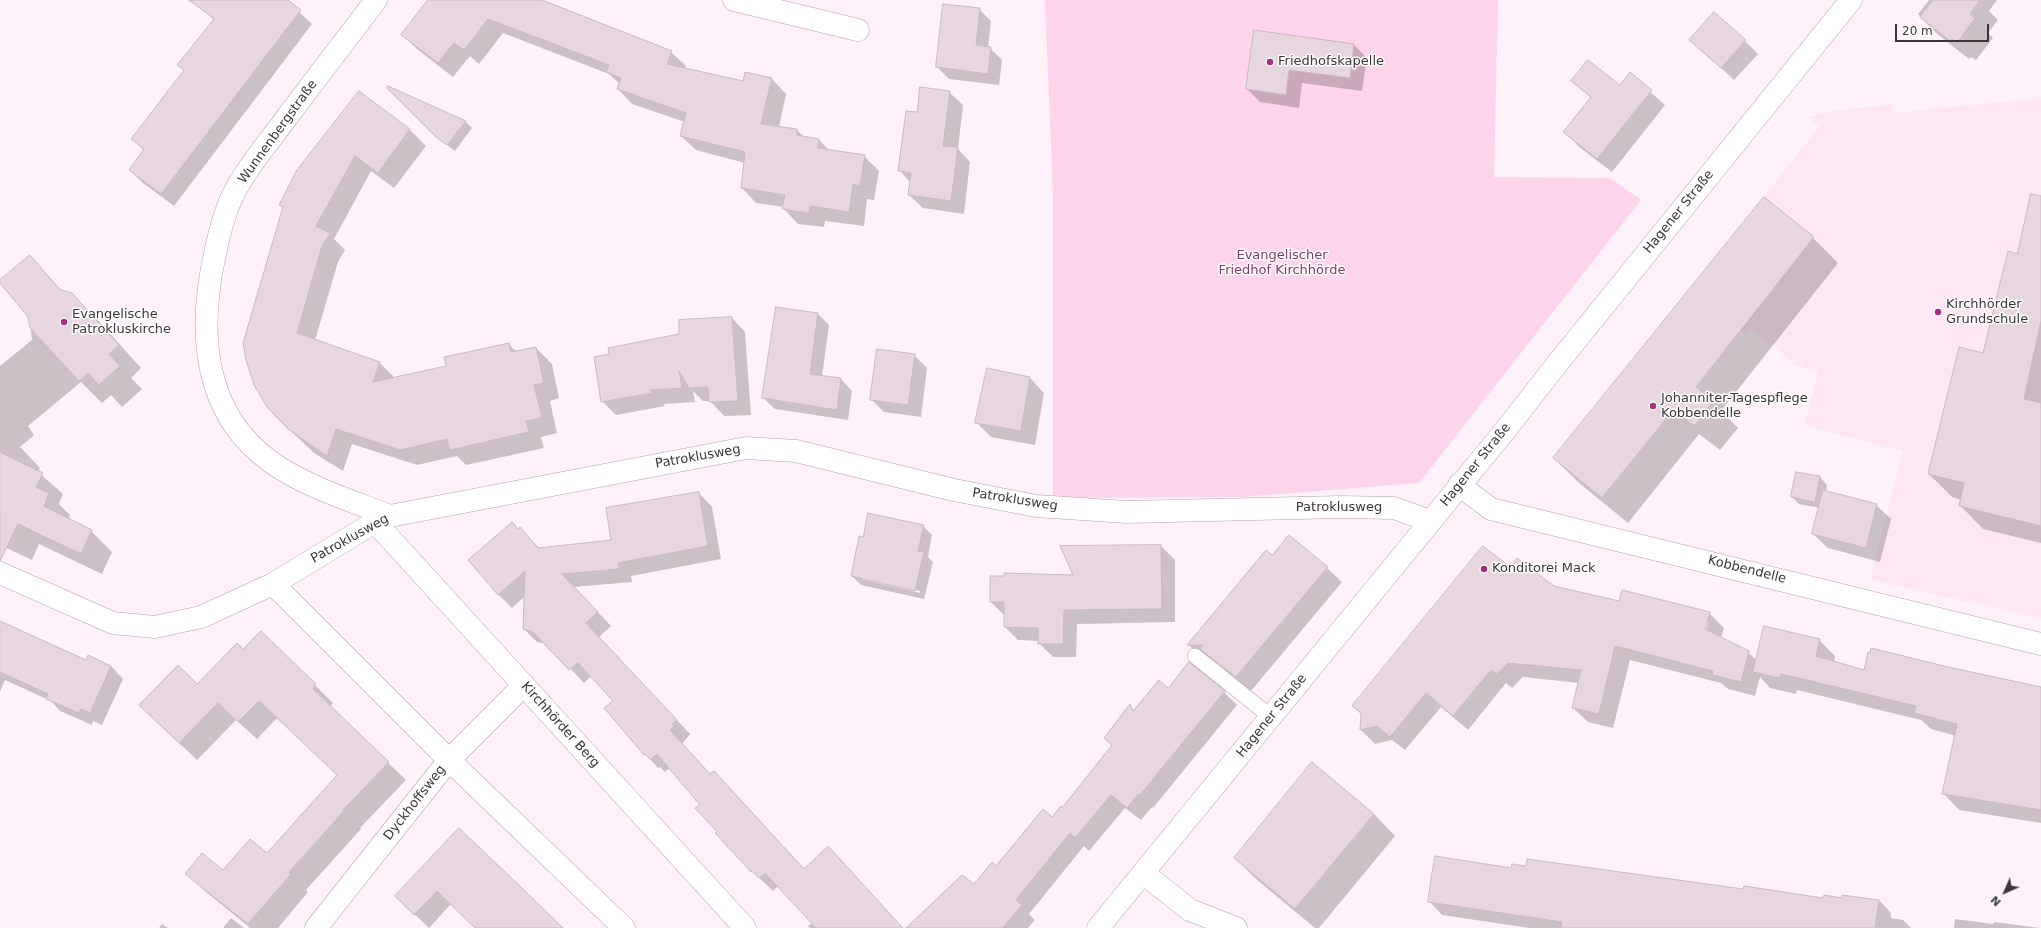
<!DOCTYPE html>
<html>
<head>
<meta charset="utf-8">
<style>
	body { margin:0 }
	#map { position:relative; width:2041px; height:928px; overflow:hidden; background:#fff1f9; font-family:"DejaVu Sans",sans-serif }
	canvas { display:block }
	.north { position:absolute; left:1985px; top:872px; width:40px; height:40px; -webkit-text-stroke:3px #fff; paint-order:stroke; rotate:225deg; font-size:11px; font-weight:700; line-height:16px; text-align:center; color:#3c3539 }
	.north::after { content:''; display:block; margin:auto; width:14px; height:18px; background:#3c3539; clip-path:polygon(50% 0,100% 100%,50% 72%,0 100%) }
	.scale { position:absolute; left:1895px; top:24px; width:94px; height:18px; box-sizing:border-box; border:2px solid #3c3539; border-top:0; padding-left:5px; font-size:12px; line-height:14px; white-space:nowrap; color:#3c3539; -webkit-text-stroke:3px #fff; paint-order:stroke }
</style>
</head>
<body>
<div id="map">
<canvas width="2041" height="928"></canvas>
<div class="north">N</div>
<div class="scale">20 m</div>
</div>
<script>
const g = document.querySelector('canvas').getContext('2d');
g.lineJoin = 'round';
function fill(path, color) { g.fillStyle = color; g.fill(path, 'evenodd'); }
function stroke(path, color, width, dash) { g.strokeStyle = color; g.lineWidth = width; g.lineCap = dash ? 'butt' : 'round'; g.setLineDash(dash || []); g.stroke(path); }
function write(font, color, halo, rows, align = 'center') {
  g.font = font + ' "DejaVu Sans",sans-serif'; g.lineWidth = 3; g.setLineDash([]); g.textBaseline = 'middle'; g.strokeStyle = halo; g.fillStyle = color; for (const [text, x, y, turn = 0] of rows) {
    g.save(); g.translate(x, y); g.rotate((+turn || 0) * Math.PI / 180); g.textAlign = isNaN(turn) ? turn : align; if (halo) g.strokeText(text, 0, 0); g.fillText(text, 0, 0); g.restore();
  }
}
fill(new Path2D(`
	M2041 98V619L1870 579 1903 451 1804 425 1818 372 1793 365V362L1750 329 1745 335 1689 291 1819 127 1808 117 1828 112 1893 104 1890 113Z`), '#ffe6f4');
fill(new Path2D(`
	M1045 0H1498L1494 177 1610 178 1641 200 1419 483 1242 497 1053 498V196Z`), '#fed4ec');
fill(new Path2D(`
	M210 0H286L312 24 174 206 143 183 130 170 144 151 133 139 185 71 178 65 214 20 203 10Z
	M429 0H538L671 52 686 66 685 69 744 82 772 79 786 94 779 127 797 130 805 138 819 140 830 151 864 156 879 171 874 200 867 199 864 226 825 221 824 227 798 224 784 209V207L756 203 742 188 745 163 696 150 681 136 685 122 632 104 618 89 620 84 609 74 503 33 479 64 470 56 453 77 417 49 402 34Z
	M1929 0H1997L1989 11 1998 20 1988 33 1993 38 1976 60 1971 57 1969 59 1936 33 1918 14Z
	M979 9 991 21 988 48H990L1002 60 999 85 949 79 937 67Z
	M1255 31 1354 45 1367 58 1362 91 1302 83 1299 108 1260 102 1247 89Z
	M1691 40 1745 41 1758 54 1734 80Z
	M1630 74 1665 105 1612 172 1578 146 1565 132 1592 99 1573 81 1620 86Z
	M388 88 465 121 472 128 455 151 444 143Z
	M359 92 410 130 426 146 394 188 371 171 334 239 345 250 338 262 315 340 379 362 395 378 447 367 508 344 517 352 536 348 552 364 559 398 550 401 557 433 541 437 544 448 466 465 457 456 417 465 352 444 343 471 314 453 291 431 274 415 255 384 284 208 280 204Z
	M949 92 963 105 958 149 970 162 964 214 923 208 909 195 911 183 899 170 918 113Z
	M1764 199 1813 238 1838 263 1721 411 1738 428 1720 450 1699 434 1628 523 1579 483 1554 458Z
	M2041 201V543L1983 529 1960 505 1961 500 1952 497 1929 474 1984 354 2018 255Z
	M30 256 63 292 71 294 95 317 141 368 131 378 142 389 122 407 111 395 102 403 81 382 28 426 34 435 20 447 40 468 38 472 63 494 59 504 70 515 68 519 91 531 112 552 102 574 39 544 32 560 0 545V366L32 340 29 316 0 282Z
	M817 313 829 325 822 377 841 379 852 391 848 420 775 409 763 398Z
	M732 318 745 332 751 415 724 416 710 401H703L693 391 695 402 664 404 665 406 616 415 602 401 610 355Z
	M914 355 927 368 921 417 884 412 871 399Z
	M1030 378 1044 393 1035 445 991 437 976 422Z
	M1797 473 1820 477 1827 485 1826 492 1876 505 1891 519 1880 562 1828 548 1813 534 1820 508 1799 504 1792 497Z
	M699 493 712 507 721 559 631 576 632 582 574 587 611 626 599 637 690 734 682 744 711 775 714 772 727 785 805 870 903 928H810L808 926 812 923 778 886 773 891 752 871 701 805 670 768 665 772 660 767 658 768 611 716 615 701 591 676 584 683 547 644 537 642 524 629 525 596 512 608 498 594 512 523 519 530 520 528 540 549 612 541Z
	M923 526 932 535 928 557 933 562 924 599 861 585 852 576 864 538ZM861 577 920 591V593L861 579Z
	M1161 546 1175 560V622L1077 624 1076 657H1053L1039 643V641L1018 640 1005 627V616L991 602 1074 576Z
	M1272 556 1327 568 1342 582 1251 691 1212 659H1203L1189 645Z
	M1510 568 1553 587 1620 602 1709 613 1724 628 1721 638 1748 652 1757 661 1819 640 1835 656 1834 662 1865 671 1948 668 2041 689V823L1959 810 1943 793 1956 736 1931 729 1921 720 1797 690 1796 694 1770 688 1760 677 1755 696 1728 689 1721 683 1630 660 1613 728 1588 722 1573 708 1579 683 1523 677 1512 688 1506 683 1468 730 1441 707 1405 750 1392 740 1375 744 1361 730 1362 715 1353 706ZM1706 622H1708L1705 634 1703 633Z
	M0 622 87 661 111 666 123 679 102 725 93 721 92 725 60 711 51 701 5 680 0 692Z
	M261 632 333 703 330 707 406 780 360 828 361 829 306 890 308 892 278 928H250L205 891 187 874 223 872 267 855 338 775 277 718 257 739 236 720 197 760 158 723 197 685 243 650Z
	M1168 689 1224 692 1237 705 1153 808 1152 807 1141 820 1125 808 1089 851 1084 846 1029 914 1035 920 1028 928H907L974 886 1062 809 1112 746 1105 738 1130 706 1135 711Z
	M1374 814 1395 836 1319 928H1315L1256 879 1235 858Z
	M459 829 561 928H478L451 904 429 928 410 910Z
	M1512 869 1744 890 1824 899 1879 900 1891 913V918L1903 920 1911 928H1529L1442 915 1430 902Z
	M231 918 244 928H223Z
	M1955 919 1993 924 1994 922 2041 928H1954Z
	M162 924 168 928H159Z`), '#0003');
const building = new Path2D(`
	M189 0H288L301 10 161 194 129 170 144 149 131 139 184 70 177 65 214 19Z
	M428 0H542L672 51 667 64 743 81 745 72 772 78 761 124 797 129V135L819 139 818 148 865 155 860 186 853 184 849 212 810 206 809 213 782 209 785 195 741 188 745 152 680 136 686 113 617 89 621 78 606 72 609 65 488 19 464 50 454 43 438 63 401 35Z
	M1933 0H1980L1970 14 1975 18 1957 43 1952 39 1950 41 1920 17Z
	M943 4 980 8 976 45 991 47 988 74 936 67Z
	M1714 12 1746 40 1721 68 1689 40Z
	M1254 30 1354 44 1350 78 1289 70 1286 95 1246 89Z
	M1588 60 1620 85 1630 72 1652 90 1597 159 1563 132 1591 97 1571 81Z
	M388 86 466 121 447 145 435 136 387 88Z
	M920 87 950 91 943 146 958 147 951 201 908 195 911 173 898 171 906 111 917 112Z
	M359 91 410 129 378 173 355 156 316 226 330 233 322 246 297 333 380 362 373 382 446 366 444 357 509 343 511 352 536 347 544 383 534 385 542 418 526 421 529 432 450 450 447 439 400 450 336 429 327 456 288 429 267 407 254 385 246 360 243 343 283 207 279 205 297 170Z
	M2031 194 2041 196V321L2024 399 2041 403V526L1959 506 1964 483 1928 474 1959 347 1983 353 2008 251 2017 254Z
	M1764 197 1814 237 1696 387 1713 402 1694 426 1674 409 1602 498 1553 458Z
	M30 255 59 289 72 293 119 345 109 354 120 366 99 385 88 373 79 381 30 328 28 317 0 283V280Z
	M776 307 818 313 810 374 841 378 837 410 762 398Z
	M732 317 738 401 709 402 708 387 689 388 679 371 682 388 651 390 652 393 601 402 594 357 609 354 608 348 679 334V320Z
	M877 349 915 354 908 405 870 400Z
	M987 368 1030 377 1021 431 975 423Z
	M0 452 43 473 36 487 49 493 44 506 92 530 81 554 18 524 0 561Z
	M1796 472 1820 476 1815 502 1791 497Z
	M1823 490 1877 504 1866 548 1812 534Z
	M699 492 708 546 618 563 619 569 562 574 598 612 586 623 677 720 672 724 674 726 670 730 710 774 714 771 804 869 828 846 903 928H816L765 873 759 878 752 871 751 872 715 833 717 832 695 808 700 805 657 754 651 760 645 754 644 755 604 708 613 701 578 663 569 670 533 632 523 629 525 571 498 595 468 560 512 522 518 529 520 527 538 548 611 540 606 508Z
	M868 513 924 525 918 551 924 552 915 591 851 576 859 536 863 537Z
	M1289 535 1328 567 1236 677 1200 649 1203 645H1187L1266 550 1272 555Z
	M1161 545 1162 609 1064 610 1063 644H1038V628L1004 627V602H990V576H1004V573L1073 575 1060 546Z
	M1483 546 1510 567 1517 558 1554 586 1619 601 1622 590 1710 612 1705 629 1749 651 1741 682 1712 675 1713 671 1615 646 1599 714 1572 708 1581 670 1508 663 1497 674 1491 670 1453 716 1426 693 1390 737 1377 726 1360 730 1361 713 1352 706Z
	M0 621 86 660 88 655 111 666 90 713 81 709 79 713 46 699 48 694 0 672Z
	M1764 626 1820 639 1816 656 1864 670 1868 652 1870 653 1871 648 1948 667 2041 687V810L1942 794 1957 724 1914 713 1916 706 1781 674 1779 678 1753 672Z
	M261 631 316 684 313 689 389 762 343 810 344 811 289 872 291 874 248 924 185 874 202 853 223 870 250 839 267 853 337 775 259 701 238 722 218 703 179 743 139 705 178 665 197 684 237 643 243 649Z
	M1189 662 1225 691 1140 795 1138 794 1127 808 1111 795 1075 838 1070 833 1016 900 1022 905 1003 928H906L962 875 974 884 992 862 996 866 1043 809 1052 817 1061 806 1062 808 1112 745 1104 738 1130 704 1133 711 1159 680 1168 688Z
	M1312 762 1374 814 1295 909 1234 858Z
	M459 828 523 889 563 928H475L437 891 414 915 395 896Z
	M1435 856 1511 868 1512 864 1526 866 1527 859 1743 889 1744 886 1823 898 1824 895 1842 898V895L1879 900 1875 928H1561L1562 922 1428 902Z`);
fill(building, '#e7d6df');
stroke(building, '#cab9c2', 1);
const lane = new Path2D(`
	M1195 656 1271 717`);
const street = new Path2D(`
	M376 0C346 39 317 78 287 117 270 141 249 164 235 191 225 210 219 234 215 254 198 330 202 413 271 462 306 487 350 500 390 516
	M734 0 858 30
	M1459 485 1491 509 2041 644
	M375 522 745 928
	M0 573 113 623 155 627 201 617 273 584 375 522 390 516 746 448 796 451 954 490 1036 506 1127 512 1341 507 1394 508 1430 521
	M273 584 449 760 624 928
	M1143 873 1190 910 1236 928
	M316 928 449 760 524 685`);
const secondary = new Path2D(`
	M1098 928 1507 428 1557 364 1851 0`);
stroke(lane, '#b2a2ab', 16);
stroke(street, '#b2a2ab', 23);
stroke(secondary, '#b2a2ab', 23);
stroke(lane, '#fff', 15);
stroke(street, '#fff', 22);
stroke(secondary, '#fff', 22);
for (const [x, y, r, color] of [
	[1270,62,4,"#a82e83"],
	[1938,312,4,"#a82e83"],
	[64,322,4,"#a82e83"],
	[1653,406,4,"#a82e83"],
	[1484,569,4,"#a82e83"]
]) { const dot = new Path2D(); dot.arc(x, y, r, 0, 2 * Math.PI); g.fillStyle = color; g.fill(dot); stroke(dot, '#fff', 1.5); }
write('13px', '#3c3539', '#fff', [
	["Friedhofskapelle",1278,62],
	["Kirchhörder",1946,305],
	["Grundschule",1946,320],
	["Evangelische",72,315],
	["Patrokluskirche",72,330],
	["Johanniter-Tagespflege",1661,399],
	["Kobbendelle",1661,414],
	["Konditorei Mack",1492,569]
], 'left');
write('13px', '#3c3539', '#fff', [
	["Wunnenbergstraße",278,132,-54],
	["Hagener Straße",1679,212,-51],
	["Patroklusweg",698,457,-10],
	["Hagener Straße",1476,465,-51],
	["Patroklusweg",1015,500,9],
	["Patroklusweg",1339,508],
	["Patroklusweg",350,539,-29],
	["Kobbendelle",1747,570,14],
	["Hagener Straße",1272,716,-51],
	["Kirchhörder Berg",560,725,48],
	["Dyckhoffsweg",415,803,-52]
]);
write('13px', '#813b68', '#fff', [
	["Evangelischer",1282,256],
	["Friedhof Kirchhörde",1282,271]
]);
</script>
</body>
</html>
